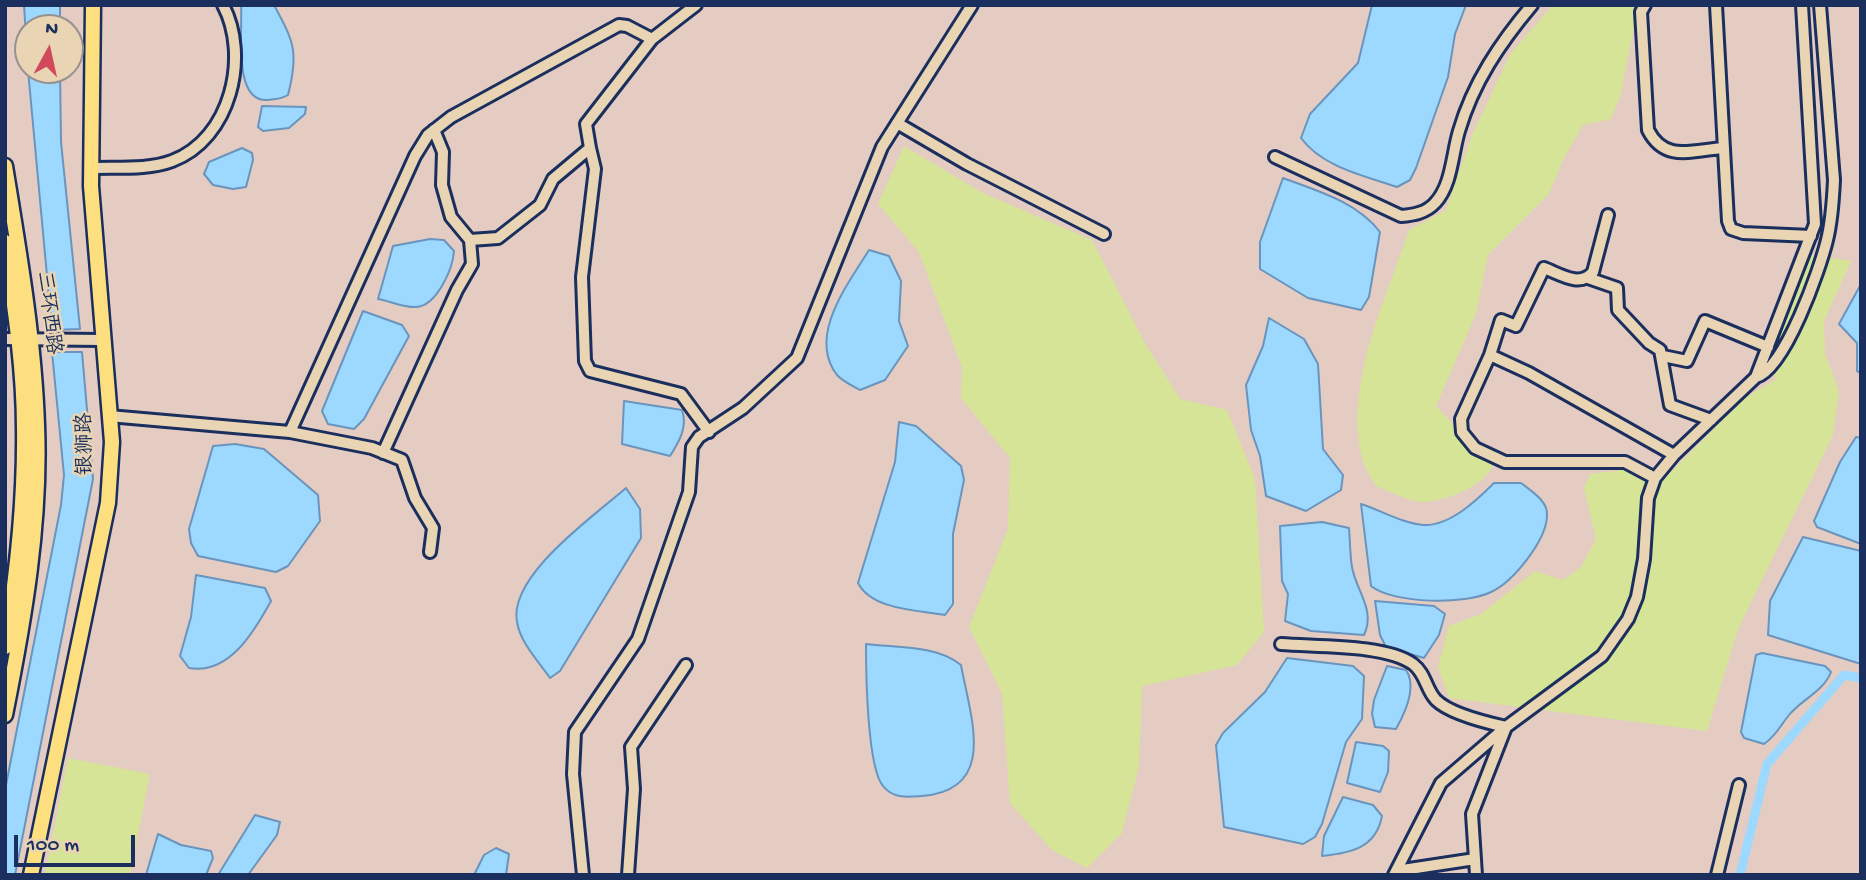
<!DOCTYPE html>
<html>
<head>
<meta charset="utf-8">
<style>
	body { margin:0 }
	#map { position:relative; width:1866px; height:880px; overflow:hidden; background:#e4ccc3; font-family:"Gochi Hand",sans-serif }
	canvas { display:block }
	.frame { position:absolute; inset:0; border:7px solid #1b2f5e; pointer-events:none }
	.north { position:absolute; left:14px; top:14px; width:70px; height:70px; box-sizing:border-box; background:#e9d4b3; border:2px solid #979291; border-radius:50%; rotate:8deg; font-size:19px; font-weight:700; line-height:28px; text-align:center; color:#1b2f5e }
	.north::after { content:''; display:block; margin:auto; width:24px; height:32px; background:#d1495b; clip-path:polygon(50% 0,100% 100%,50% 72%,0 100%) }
	.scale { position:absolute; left:14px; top:835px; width:121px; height:32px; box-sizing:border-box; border:4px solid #1b2f5e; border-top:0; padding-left:9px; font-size:21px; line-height:24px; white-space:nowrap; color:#1b2f5e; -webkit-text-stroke:5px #e9d4b3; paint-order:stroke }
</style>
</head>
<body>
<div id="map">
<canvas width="1866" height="880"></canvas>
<div class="frame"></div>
<div class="north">N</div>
<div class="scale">100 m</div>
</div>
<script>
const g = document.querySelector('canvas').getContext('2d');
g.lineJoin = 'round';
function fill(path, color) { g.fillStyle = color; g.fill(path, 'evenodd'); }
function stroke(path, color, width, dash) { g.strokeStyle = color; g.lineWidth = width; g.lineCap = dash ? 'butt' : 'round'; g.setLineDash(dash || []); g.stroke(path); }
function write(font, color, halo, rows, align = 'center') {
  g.font = font + ' "Gochi Hand","LXGW WenKai TC",sans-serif'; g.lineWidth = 5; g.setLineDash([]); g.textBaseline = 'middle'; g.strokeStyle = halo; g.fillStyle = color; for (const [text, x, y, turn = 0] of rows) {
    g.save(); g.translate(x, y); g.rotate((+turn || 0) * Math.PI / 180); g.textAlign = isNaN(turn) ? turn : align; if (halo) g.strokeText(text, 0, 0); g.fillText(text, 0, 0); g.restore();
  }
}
fill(new Path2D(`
	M1553 5H1638L1621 94 1611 119 1583 125 1563 160 1549 194 1488 255 1476 314 1436 406 1452 423 1458 437 1493 466C1482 487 1447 501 1423 502 1409 502 1389 491 1376 486 1371 477 1364 467 1362 458 1344 382 1386 300 1409 230L1446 210 1472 135 1511 53Z
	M904 146 983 193 1092 240 1145 343 1180 399 1227 410 1255 479 1264 632 1237 665 1142 686 1139 767 1122 833 1087 868 1052 850 1010 803 1002 693 969 627 1008 529 1010 458 961 398 962 367 919 252 878 204Z
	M1811 255 1851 261 1824 321 1825 354 1839 392 1833 435 1738 629 1707 731 1449 698 1438 667 1449 626 1481 614 1535 571 1563 580 1581 567 1596 539 1584 488 1590 474 1623 470 1660 483 1745 398 1776 379 1767 361Z
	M68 758 150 774 130 875H45Z`), '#d5e497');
const water = new Path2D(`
	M24 5H60V28H28V69Z
	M241 5H274C294 42 299 52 288 95 282 99 276 99 268 100 232 103 243 29 241 5Z
	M1372 5H1466L1455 34 1448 77 1416 168 1410 180 1397 187C1365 176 1322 167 1301 138L1310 114 1358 63Z
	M28 70H60L61 142 80 329 52 330Z
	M262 106 306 107 305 114 289 128 263 131 258 127Z
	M242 148 252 153 253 160 246 187 233 189 213 185 204 174 209 162Z
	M1283 178C1318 191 1357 202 1380 232L1369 297 1361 310 1308 298 1260 269V242Z
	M430 239 444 240 454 251C453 268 437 306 416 307 405 308 390 301 378 299L393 246Z
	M869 250 889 256 901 281 899 321 908 346 885 380 860 390C853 386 842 381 837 375 807 336 848 284 869 250Z
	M1861 284V373L1857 371V343L1839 324Z
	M363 311 402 325 409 336 364 419 354 429 328 424 322 411Z
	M1269 318 1304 339 1318 364 1323 449 1343 475 1341 490 1306 511 1266 496 1260 456 1251 430 1246 385 1263 346Z
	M52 352H82L93 479 15 875H5V790L61 505 64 475Z
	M624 401 682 410C688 427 679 442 670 456L622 444Z
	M899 422 916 426 961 466 964 480 953 534V604L945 615C917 610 872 610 858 583L895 462Z
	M1856 437 1861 438V544L1817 527 1814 521 1840 462Z
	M235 444 264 449 318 495 320 521 288 566 276 572 198 556 191 543 189 529 213 446Z
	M1494 483H1521C1531 491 1548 501 1547 515 1547 540 1513 582 1491 592 1465 605 1394 604 1371 586L1361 504C1380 510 1404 524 1424 525 1450 526 1477 500 1494 483Z
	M626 488 640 509 641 538 560 671 550 678C538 661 520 642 517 622 508 576 594 516 626 488Z
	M1322 522 1349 528C1350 541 1350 555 1352 567 1356 591 1376 610 1364 635L1311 631 1285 621 1288 594 1282 581 1280 526Z
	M1803 537 1861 551V664L1768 635 1770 601Z
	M196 575 265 588 271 601C254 632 229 675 189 668L180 656 191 617Z
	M1375 601 1434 606 1445 614 1439 635 1424 658 1386 647 1380 635Z
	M866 644C896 648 937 645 961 665 970 716 999 790 922 796 908 797 893 799 883 786 867 767 866 671 866 644Z
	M1762 653 1825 666 1831 672C1824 691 1801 700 1789 715 1780 726 1776 736 1764 744L1744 738 1741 732 1756 655Z
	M1287 658 1353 666 1364 676 1362 719 1346 742 1322 824 1315 837 1303 844 1224 827 1216 745 1223 733 1265 692Z
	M1387 666 1406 670C1417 686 1405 713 1396 729L1375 727 1372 714 1374 700Z
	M1356 742 1383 746 1389 751 1388 772 1380 792 1347 783Z
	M1343 797 1373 805 1382 816C1376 848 1351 853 1322 856L1324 836Z
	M255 815 280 822 277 835 248 875H218Z
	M158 834 181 845 211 851 213 858 206 875H146Z
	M496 848 509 854 506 875H474L484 855Z`);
fill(water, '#9dd8fe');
stroke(water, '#6994be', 2);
stroke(new Path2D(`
	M1740 875 1767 764 1844 675 1861 678`), '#9dd8fe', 9);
const minor = new Path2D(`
	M1645 5 1641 12 1648 130C1665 163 1692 150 1724 148
	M1716 5 1728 221 1731 229 1743 233 1811 236
	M897 123 967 164 1104 234
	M590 148 595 169 582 277 585 361 590 371 681 394 709 432
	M1275 157 1401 216C1413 215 1426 213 1435 203 1452 185 1452 154 1459 131 1473 83 1500 43 1532 5
	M92 168C117 167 148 170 172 161 231 139 250 56 223 5
	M1608 215 1593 272C1580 288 1560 274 1544 268L1516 326 1501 320 1490 355 1461 419 1462 432 1475 448 1505 462H1625L1655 478
	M470 240 498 238 540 205 553 179 590 148 586 124 652 39 696 5
	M1588 278 1617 288 1618 310 1649 343 1660 350 1670 405 1711 420
	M5 339 102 340
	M1490 355 1529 373 1674 455
	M1663 356 1687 361 1705 321 1768 347
	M1756 377C1785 369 1820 269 1827 240 1832 220 1833 201 1834 180L1820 5
	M109 416 290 432 372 448 402 460 415 498 433 528 430 552
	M290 432 415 156 428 135 451 117 619 25 627 26 652 39
	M383 453 457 290 472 264 470 240 451 217 442 185 443 152 434 130
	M1281 644C1316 647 1385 644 1413 664 1426 674 1426 690 1436 700 1450 714 1488 723 1506 727L1472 814 1476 875
	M1396 871 1475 859
	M583 875 573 774 575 732 638 639 689 492 692 447 699 437 743 408 797 358 882 147 972 5
	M628 875 634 789 631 747 686 665
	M1394 875 1441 783 1506 727 1602 656 1628 619 1637 597 1644 559 1648 498 1655 478 1674 455 1756 377 1815 224 1802 5
	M1717 875 1739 785`);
const major = new Path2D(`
	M5 166C19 252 34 338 37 425 41 523 24 620 5 715
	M5 242C14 304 24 366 24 429 25 502 17 575 5 647
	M31 875 108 503 112 442 91 186 93 5`);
stroke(minor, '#1b2f5e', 16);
stroke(major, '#1b2f5e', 19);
stroke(minor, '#e9d4b3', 10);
stroke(major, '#fedf80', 14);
write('21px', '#1b2f5e', '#e9d4b3', [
	["三环西路",47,313,83],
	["银狮路",87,444,-91]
]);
</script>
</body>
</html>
